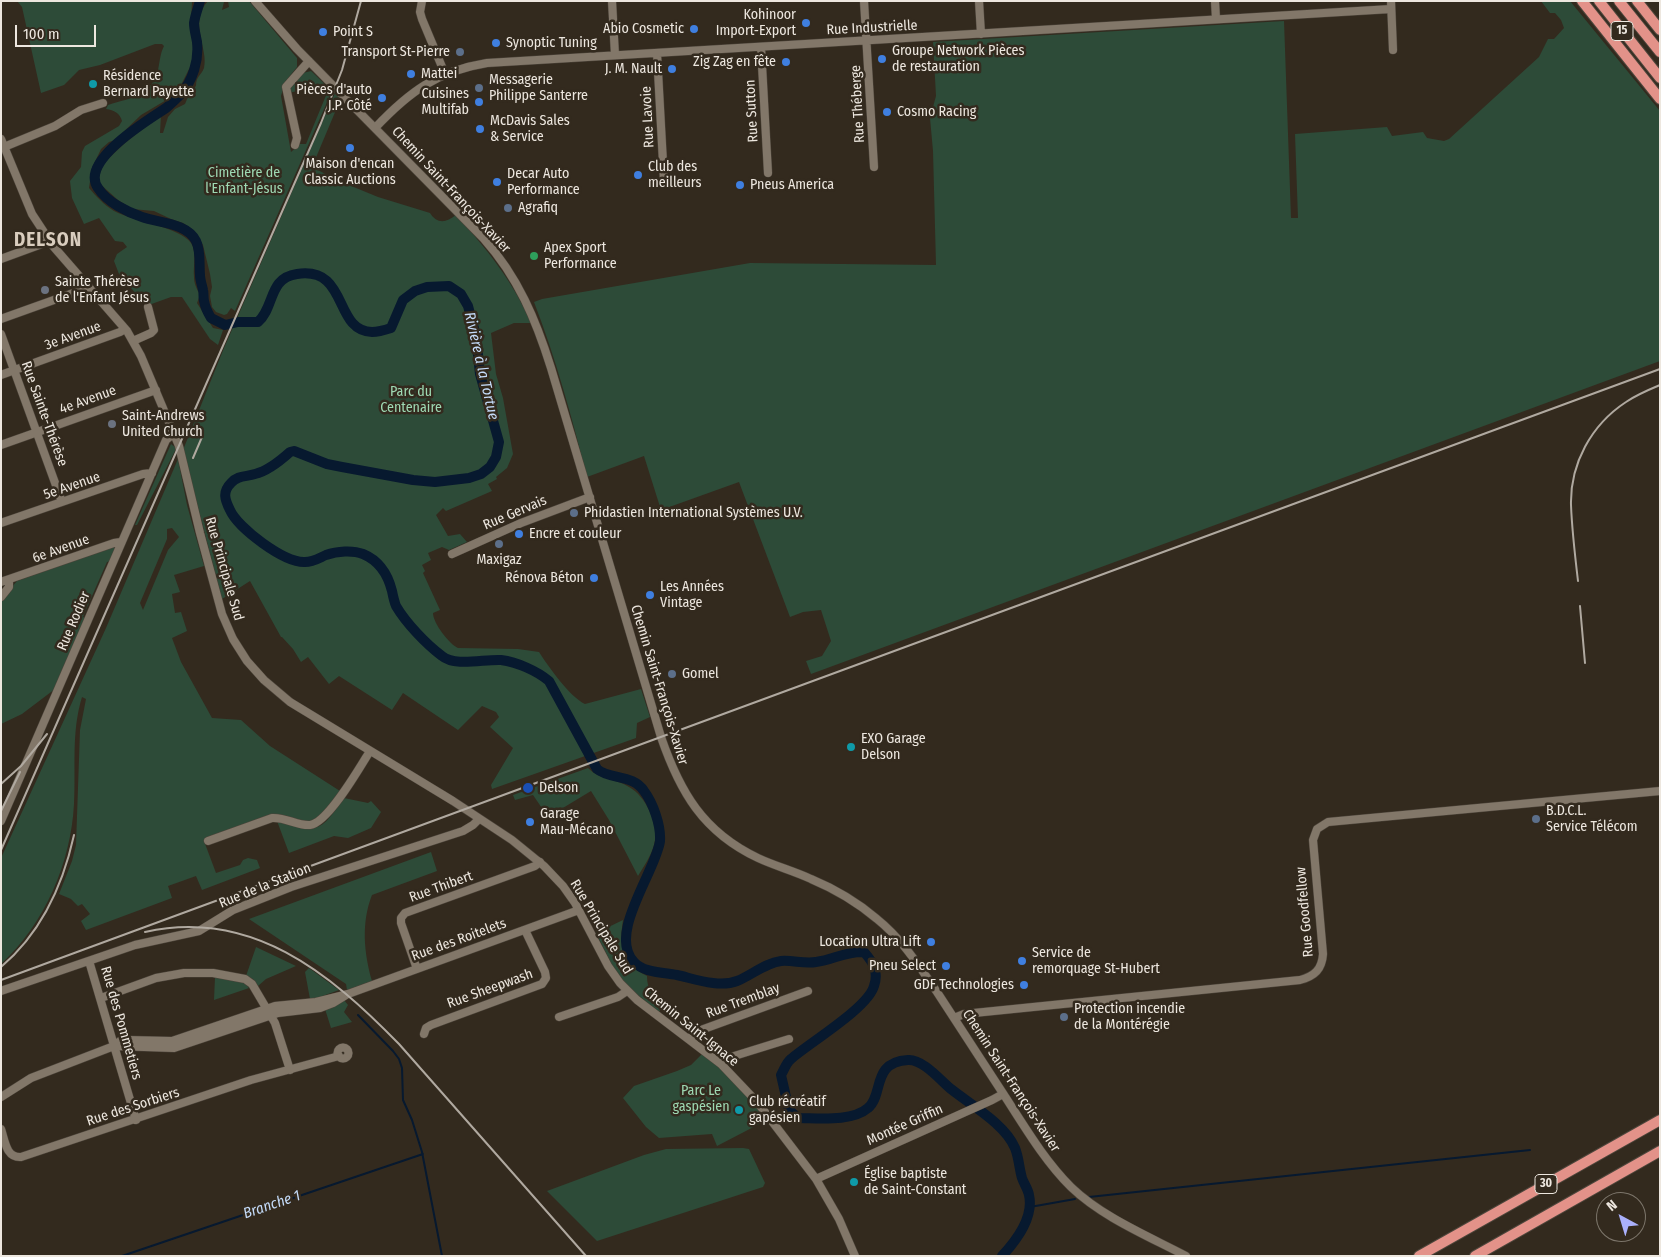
<!DOCTYPE html>
<html>
<head>
<meta charset="utf-8">
<style>
	body { margin:0 }
	#map { position:relative; width:1661px; height:1257px; overflow:hidden; background:#332a1e; font-family:"Fira Sans Condensed",sans-serif }
	canvas { display:block }
	.frame { position:absolute; inset:0; border:2px solid #ede7df; pointer-events:none }
	.north { position:absolute; left:1596px; top:1192px; width:50px; height:50px; box-sizing:border-box; background:#332a1e; border:1px solid #7d766b; border-radius:50%; rotate:321deg; font-size:14px; font-weight:700; line-height:20px; text-align:center; color:#ede7df }
	.north::after { content:''; display:block; margin:auto; width:18px; height:22px; background:#aab0fb; clip-path:polygon(50% 0,100% 100%,50% 72%,0 100%) }
	.scale { position:absolute; left:15px; top:25px; width:81px; height:22px; box-sizing:border-box; border:2px solid #ede7df; border-top:0; padding-left:6px; font-size:15px; line-height:18px; white-space:nowrap; color:#ede7df; -webkit-text-stroke:4px #332a1e; paint-order:stroke }
</style>
</head>
<body>
<div id="map">
<canvas width="1661" height="1257"></canvas>
<div class="frame"></div>
<div class="north">N</div>
<div class="scale">100 m</div>
</div>
<script>
const g = document.querySelector('canvas').getContext('2d');
g.lineJoin = 'round';
function fill(path, color) { g.fillStyle = color; g.fill(path, 'evenodd'); }
function stroke(path, color, width, dash) { g.strokeStyle = color; g.lineWidth = width; g.lineCap = dash ? 'butt' : 'round'; g.setLineDash(dash || []); g.stroke(path); }
function write(font, color, halo, rows, align = 'center') {
  g.font = font + ' "Fira Sans Condensed",sans-serif'; g.lineWidth = 5; g.setLineDash([]); g.textBaseline = 'middle'; g.strokeStyle = halo; g.fillStyle = color; for (const [text, x, y, turn = 0] of rows) {
    g.save(); g.translate(x, y); g.rotate((+turn || 0) * Math.PI / 180); g.textAlign = isNaN(turn) ? turn : align; if (halo) g.strokeText(text, 0, 0); g.fillText(text, 0, 0); g.restore();
  }
}
fill(new Path2D(`
	M17 1H192L191 22 194 59 181 85 173 96 141 115 115 140 109 142 101 149 92 168 89 188C96 196 104 205 114 211 132 221 180 227 191 243 197 252 193 266 194 277 194 284 197 289 200 295L197 303 213 328 223 330 218 345 210 339 182 297H171L146 306 131 288 124 287 114 261 117 254 127 247 123 242 115 241 99 218 84 224 72 198 70 181 81 167 82 152 85 146 119 126 122 121C120 113 114 110 106 109L108 105C133 97 150 97 158 70 160 61 160 54 164 46L162 44H155L100 65 79 70 64 85 41 93 22 7Z
	M208 1 224 2 222 10 229 7 228 1H249L297 58V67L285 82 281 96 291 152 300 144H306L327 93 321 86 288 93 289 88 303 73 311 71 332 91 235 311 231 308 227 314 224 315 216 312 212 307 210 296 212 287 210 274 203 245 192 229 183 223 171 219 154 211 132 209 118 200 99 183V176L103 165 110 157 125 143 144 128 154 117 161 115 160 133H163L168 117 175 109 185 104 190 92 196 86C196 76 201 76 204 68 209 49 188 22 208 1Z
	M1541 1H1570L1660 111V361L811 674 806 661 822 656 831 641 821 610 803 612 790 617 739 482 661 510 644 456 587 477C572 418 556 359 534 302L542 299 750 263 936 265 933 151 930 118 936 96 933 42 1284 21 1291 218H1298L1295 134 1387 127 1392 136 1423 132 1427 138 1444 141 1449 139 1539 57 1548 39H1554L1564 28 1561 20 1555 13H1550Z
	M335 93 341 98 312 167 339 181 378 197 430 213C437 224 446 223 456 215 486 248 513 281 531 323H514L491 333 496 374 503 398 513 454 507 468 496 477 497 479 488 484 492 491 446 511 443 508 436 515 448 536 460 534 467 542 449 550 442 547 428 553 431 560 422 565 425 571 423 573 440 610 433 613C433 623 449 644 458 648L518 649 539 652C548 666 570 697 585 704L641 689 650 717 637 723 636 738 492 789 491 785 513 748 490 727 499 717 496 712 482 706 458 730 403 693 392 710 339 676 329 684 308 657 301 662 293 649 282 637H281L250 581 222 599 183 450 224 348Z
	M171 444 175 447V451L137 525H135Z
	M178 459 187 505 204 566 174 575 180 592 172 594 175 613 181 612 187 631 172 638 181 662 212 718 241 720 270 746 340 791C326 812 321 828 292 818 285 815 277 814 269 816 249 821 224 833 204 841L216 873 240 865 243 860 248 858 257 860 260 868 202 890 196 876 168 886 172 898 86 930 81 921 90 914 82 904 78 906 71 899 59 894 72 861 76 845 80 730 86 699 82 697C71 733 76 768 74 804 71 862 45 924 1 964V858L106 628ZM172 528 179 537 168 550 143 610 140 603 167 539V529Z
	M113 546 115 548 111 561 107 562 85 612 83 617 86 618 55 689 22 714 1 724V599L17 581Z
	M588 768C600 780 615 778 629 787 646 796 660 826 654 845 651 856 644 866 638 876L609 820 591 791 548 817 533 795 515 800 513 795Z
	M344 798 368 803 371 801 381 812 371 828 348 838 334 836 289 853 277 821C319 832 319 834 344 798Z
	M431 852 437 871 372 895C361 923 364 953 372 981L347 990 346 984 249 919Z
	M623 920C619 946 621 963 647 976 647 990 653 996 663 1005L659 1012 634 992 617 975 596 933Z
	M256 947 296 966 266 979 258 986 253 979 246 976Z
	M309 968 339 990 317 998 310 999 305 972Z
	M215 977 245 983 249 988 214 1000Z
	M344 1000 348 1005 344 1012 352 1022 331 1028 325 1009Z
	M703 1053 733 1079 767 1120 717 1146 712 1134 659 1138 646 1127 623 1098 634 1086 677 1071 691 1065Z
	M743 1148 749 1149 765 1183 763 1187 597 1241 547 1191 644 1155 666 1149Z`), '#2d4b38');
stroke(new Path2D(`
	M358 1015 393 1051 399 1059 402 1068 403 1100 412 1120 422 1152 442 1256
	M1089 1197 1530 1150
	M1030 1207 1075 1199
	M122 1256 423 1154`), '#07192f', 2);
stroke(new Path2D(`
	M200 1C198 8 195 16 194 23 194 29 196 36 197 42 199 60 193 81 180 95 176 99 171 104 166 108 148 120 79 161 98 188 107 202 127 212 142 217 159 223 187 223 196 241 201 251 199 264 200 275 200 280 202 285 203 290 204 293 203 297 204 301 205 307 208 313 211 318L225 325 238 322H258C275 307 268 278 297 274 349 266 333 331 372 332 378 332 385 330 391 328L403 300 415 291 427 287 449 286 461 294 468 306 476 336 480 374 499 442 496 457 490 467 481 474 469 478 435 482 413 480 342 467 327 464 294 451 290 452C280 461 268 471 255 474 246 477 238 475 231 483 222 492 225 500 230 510 238 528 284 563 305 562 313 562 319 558 326 555 337 551 353 550 363 554 380 561 388 575 392 591 393 596 394 601 396 606 406 623 426 644 442 656 455 667 484 659 501 660 517 662 537 671 549 681L597 769C610 780 633 774 644 791 653 803 661 825 660 841 656 871 607 934 634 962 644 973 663 972 677 975 695 979 719 988 737 981 752 975 765 963 781 961 793 960 804 964 816 962 833 960 846 951 864 952 873 962 879 972 874 986 868 1008 809 1043 791 1059 786 1063 784 1070 781 1075L789 1110 798 1118C818 1118 852 1122 868 1108 884 1095 871 1062 908 1060 923 1059 941 1081 951 1089 971 1105 1005 1124 1015 1148 1019 1158 1019 1168 1022 1178 1024 1184 1028 1189 1029 1195 1034 1217 1016 1241 1002 1256`), '#07192f', 10);
const minor = new Path2D(`
	M255 1 297 49 484 239C518 277 536 320 551 368L661 737C680 792 703 832 758 858 775 866 794 871 811 879 835 889 857 902 877 919 902 939 919 966 937 992 960 1027 983 1063 1006 1098 1026 1129 1045 1161 1071 1187 1102 1217 1148 1236 1186 1256
	M422 1 420 12 422 19 445 74
	M612 1 615 55
	M864 1 874 167
	M979 1 981 34
	M1215 1 1216 19
	M1391 1 1393 50
	M761 47 768 173
	M657 53 664 181
	M375 128C409 92 437 71 487 63L1391 9
	M1 139 32 214 53 246 127 331 141 356 179 446 200 533 222 614 233 639 247 661 264 680 290 702 453 801 512 840 544 866 563 886 575 903 608 966 620 983 637 1000 721 1064 758 1103 816 1179 839 1219 855 1256
	M295 145 297 138 286 87 309 61
	M4 147 55 126 81 110 103 103
	M1 259 50 241
	M1 319 79 291 88 285
	M1 334 62 502
	M133 341 151 333 154 330 148 307
	M1 375 120 332 125 329
	M1 445 156 390
	M1 523 143 474 152 473
	M452 554 521 523 590 497
	M1 582 114 543 121 542
	M1 597 9 587V581
	M1 821 166 440 173 434
	M208 841 272 818C286 817 297 826 310 825 328 823 360 767 370 751
	M89 961 136 1120
	M417 969 401 923V918L405 913 535 866 540 862
	M1 991 135 945 199 931 233 910 291 887 463 831 473 825 479 819
	M101 998 156 978 184 973H213L245 979 252 984 275 1023 290 1070
	M559 1017 618 997 627 991
	M954 1018 964 1014 1300 980C1315 976 1322 969 1323 954L1313 840 1317 829 1328 822 1660 791
	M424 1034 426 1028 431 1025 542 984 546 978 545 972 525 930
	M689 1039 695 1033 701 1030 808 991
	M114 1046 174 1048 278 1013 320 1008 333 1003 346 995
	M337.5 1053a5.5 5.5 0 1 1 11 0a5.5 5.5 0 1 1-11 0Z
	M721 1064 731 1057 789 1039
	M1 1097 31 1078 114 1046 120 1041 126 1040 172 1041 275 1006 316 1002 348 994 579 910
	M1 1129C5 1141 6 1158 21 1157L251 1080 339 1056
	M816 1179 992 1100 1003 1094`);
const highway = new Path2D(`
	M1582 1 1660 99
	M1599 1 1660 78
	M1619 1 1660 52
	M1637 1 1660 30
	M1419 1256 1660 1120
	M1475 1256 1660 1151`);
stroke(minor, '#4d453b', 9);
stroke(highway, '#4d453b', 12);
stroke(minor, '#827769', 8);
stroke(highway, '#e39289', 10);
stroke(new Path2D(`
	M193 458 202 437
	M1578 581C1575 556 1572 531 1571 505 1570 464 1591 425 1626 402 1636 395 1648 390 1660 385
	M1580 606 1585 663
	M1 784 21 766 47 734
	M1 811 20 772
	M1 850 321 123 342 70 361 1
	M145 932C251 908 330 973 399 1044L586 1256
	M1 967C41 933 63 885 74 835
	M1 980 1660 369`), '#b0a9a0', 2);
for (const [x, y, r, color] of [
	[806,23,5,"#3f7fe0"],
	[694,29,5,"#3f7fe0"],
	[323,32,5,"#3f7fe0"],
	[496,43,5,"#3f7fe0"],
	[460,52,5,"#5c6f8a"],
	[882,59,5,"#3f7fe0"],
	[786,62,5,"#3f7fe0"],
	[672,69,5,"#3f7fe0"],
	[411,74,5,"#3f7fe0"],
	[93,84,5,"#0f9aa8"],
	[479,88,5,"#5c6f8a"],
	[382,98,5,"#3f7fe0"],
	[479,102,5,"#3f7fe0"],
	[887,112,5,"#3f7fe0"],
	[480,129,5,"#3f7fe0"],
	[350,148,5,"#3f7fe0"],
	[638,175,5,"#3f7fe0"],
	[497,182,5,"#3f7fe0"],
	[740,185,5,"#3f7fe0"],
	[508,208,5,"#5c6f8a"],
	[534,256,5,"#2e9e5b"],
	[45,290,5,"#6b7280"],
	[112,424,5,"#6b7280"],
	[574,513,5,"#5c6f8a"],
	[519,534,5,"#3f7fe0"],
	[499,544,5,"#5c6f8a"],
	[594,578,5,"#3f7fe0"],
	[650,595,5,"#3f7fe0"],
	[672,674,5,"#5c6f8a"],
	[851,747,5,"#0f9aa8"],
	[528,788,6,"#1a4fb4"],
	[1536,819,5,"#5c6f8a"],
	[530,822,5,"#3f7fe0"],
	[931,942,5,"#3f7fe0"],
	[1022,961,5,"#3f7fe0"],
	[946,966,5,"#3f7fe0"],
	[1024,985,5,"#3f7fe0"],
	[1064,1017,5,"#5c6f8a"],
	[739,1110,5,"#0f9aa8"],
	[854,1182,5,"#0f9aa8"]
]) { const dot = new Path2D(); dot.arc(x, y, r, 0, 2 * Math.PI); g.fillStyle = color; g.fill(dot); stroke(dot, '#332a1e', 2); }
for (const [x, y, w] of [
	[1622,31,22],
	[1546,1184,22]
]) { const box = new Path2D(); box.roundRect(x - w / 2, y - 9.5, w, 19, 4); g.fillStyle = '#332a1e'; g.fill(box); stroke(box, '#ede7df', 1); }
write('bold 12px', '#ede7df', null, [
	["15",1622,31],
	["30",1546,1184]
]);
write('14px', '#ede7df', '#332a1e', [
	["Kohinoor",796,15,"right"],
	["Import-Export",796,31,"right"],
	["Abio Cosmetic",684,29,"right"],
	["Point S",333,32],
	["Synoptic Tuning",506,43],
	["Groupe Network Pièces",892,51],
	["de restauration",892,67],
	["Transport St-Pierre",450,52,"right"],
	["Zig Zag en fête",776,62,"right"],
	["J. M. Nault",662,69,"right"],
	["Mattei",421,74],
	["Résidence",103,76],
	["Bernard Payette",103,92],
	["Messagerie",489,80],
	["Philippe Santerre",489,96],
	["Pièces d'auto",372,90,"right"],
	["J.P. Côté",372,106,"right"],
	["Cuisines",469,94,"right"],
	["Multifab",469,110,"right"],
	["Cosmo Racing",897,112],
	["McDavis Sales",490,121],
	["& Service",490,137],
	["Maison d'encan",350,164,"center"],
	["Classic Auctions",350,180,"center"],
	["Club des",648,167],
	["meilleurs",648,183],
	["Decar Auto",507,174],
	["Performance",507,190],
	["Pneus America",750,185],
	["Agrafiq",518,208],
	["Apex Sport",544,248],
	["Performance",544,264],
	["Sainte Thérèse",55,282],
	["de l'Enfant Jésus",55,298],
	["Saint-Andrews",122,416],
	["United Church",122,432],
	["Phidastien International Systèmes U.V.",584,513],
	["Encre et couleur",529,534],
	["Maxigaz",499,560,"center"],
	["Rénova Béton",584,578,"right"],
	["Les Années",660,587],
	["Vintage",660,603],
	["Gomel",682,674],
	["EXO Garage",861,739],
	["Delson",861,755],
	["Delson",539,788],
	["B.D.C.L.",1546,811],
	["Service Télécom",1546,827],
	["Garage",540,814],
	["Mau-Mécano",540,830],
	["Location Ultra Lift",921,942,"right"],
	["Service de",1032,953],
	["remorquage St-Hubert",1032,969],
	["Pneu Select",936,966,"right"],
	["GDF Technologies",1014,985,"right"],
	["Protection incendie",1074,1009],
	["de la Montérégie",1074,1025],
	["Club récréatif",749,1102],
	["gapésien",749,1118],
	["Église baptiste",864,1174],
	["de Saint-Constant",864,1190]
], 'left');
write('14px', '#ede7df', '#332a1e', [
	["Rue Industrielle",872,28,-3],
	["Rue Théberge",858,104,-93],
	["Rue Sutton",752,111,-93],
	["Rue Lavoie",648,117,-93],
	["Chemin Saint-François-Xavier",451,190,47],
	["3e Avenue",73,336,-20],
	["4e Avenue",88,400,-20],
	["Rue Sainte-Thérèse",44,414,70],
	["5e Avenue",72,486,-19],
	["Rue Gervais",515,513,-23],
	["6e Avenue",61,549,-20],
	["Rue Principale Sud",224,569,74],
	["Rue Rodier",74,621,-67],
	["Chemin Saint-François-Xavier",659,685,73],
	["Rue de la Station",265,886,-22],
	["Rue Thibert",441,887,-20],
	["Rue Goodfellow",1305,912,-95],
	["Rue Principale Sud",601,927,59],
	["Rue des Roitelets",459,940,-20],
	["Rue Sheepwash",490,989,-20],
	["Rue Tremblay",743,1001,-20],
	["Rue des Pommetiers",121,1023,74],
	["Chemin Saint-Ignace",691,1027,39],
	["Chemin Saint-François-Xavier",1011,1081,57],
	["Rue des Sorbiers",133,1107,-18],
	["Montée Griffin",905,1125,-24]
]);
write('14px', '#9ed9b3', '#332a1e', [
	["Cimetière de",244,173],
	["l'Enfant-Jésus",244,189],
	["Parc du",411,392],
	["Centenaire",411,408],
	["Parc Le",701,1091],
	["gaspésien",701,1107]
]);
write('italic 15px', '#c4dbf9', '#332a1e', [
	["Rivière à la Tortue",481,366,77],
	["Branche 1",272,1205,-19]
]);
g.letterSpacing = '1px';
write('bold 19px', '#d9cdbe', '#332a1e', [
	["DELSON",48,241]
]);
g.letterSpacing = '0px';
</script>
</body>
</html>
